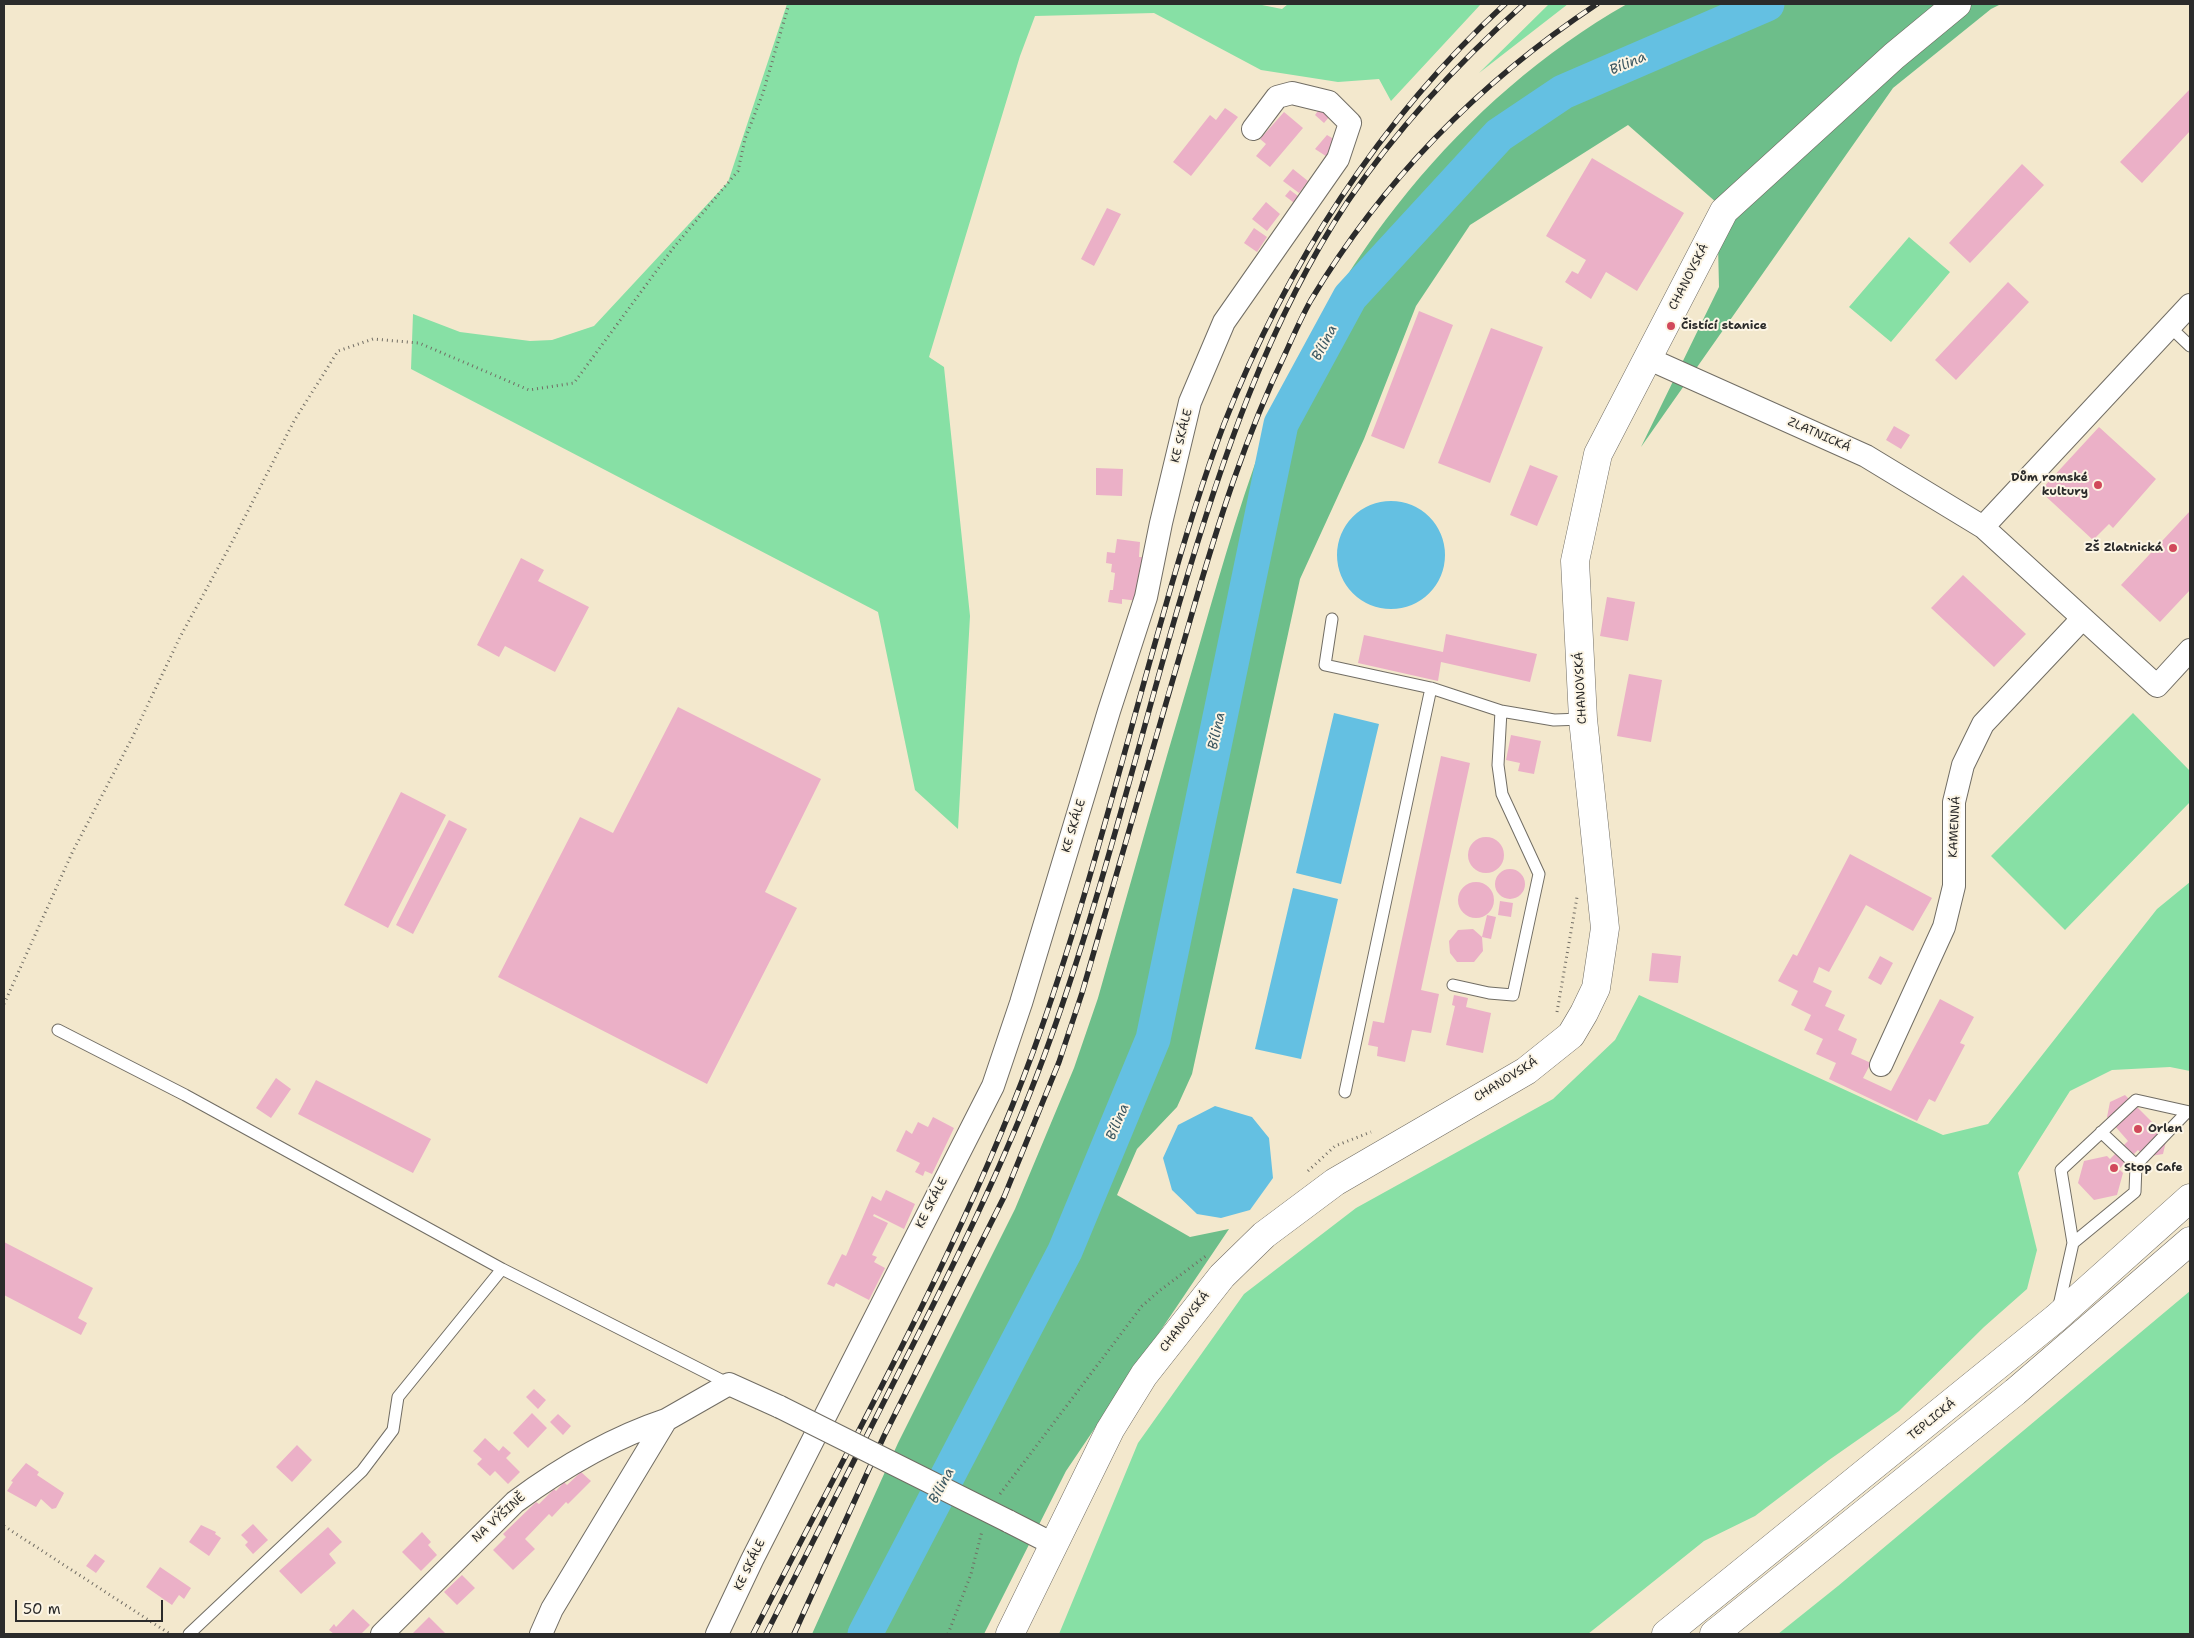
<!DOCTYPE html>
<html>
<head>
<meta charset="utf-8">
<style>
	body { margin:0 }
	#map { position:relative; width:2194px; height:1638px; overflow:hidden; background:#f3e8cd; font-family:"Shantell Sans",sans-serif }
	canvas { display:block }
	.frame { position:absolute; inset:0; border:5px solid #2b2b2b; pointer-events:none }
	.scale { position:absolute; left:15px; top:1600px; width:148px; height:22px; box-sizing:border-box; border:2px solid #2b2b2b; border-top:0; padding-left:6px; font-size:15px; line-height:18px; white-space:nowrap; color:#2b2b2b; -webkit-text-stroke:4px #fcf5e5; paint-order:stroke }
</style>
</head>
<body>
<div id="map">
<canvas width="2194" height="1638"></canvas>
<div class="frame"></div>
<div class="scale">50 m</div>
</div>
<script>
const g = document.querySelector('canvas').getContext('2d');
g.lineJoin = 'round';
function fill(path, color) { g.fillStyle = color; g.fill(path, 'evenodd'); }
function stroke(path, color, width, dash) { g.strokeStyle = color; g.lineWidth = width; g.lineCap = dash ? 'butt' : 'round'; g.setLineDash(dash || []); g.stroke(path); }
function write(font, color, halo, rows, align = 'center') {
  g.font = font + ' "Shantell Sans",sans-serif'; g.lineWidth = 4; g.setLineDash([]); g.textBaseline = 'middle'; g.strokeStyle = halo; g.fillStyle = color; for (const [text, x, y, turn = 0] of rows) {
    g.save(); g.translate(x, y); g.rotate((+turn || 0) * Math.PI / 180); g.textAlign = isNaN(turn) ? turn : align; if (halo) g.strokeText(text, 0, 0); g.fillText(text, 0, 0); g.restore();
  }
}
fill(new Path2D(`
	M787 4H1257L1282 9 1288 4H1481L1391 101 1379 79 1338 82 1261 70 1154 13 1035 16 1020 56 929 357 944 367 970 616 958 829 915 790 878 612 411 369 413 314 460 332 530 341 552 340 594 326 728 182Z
	M1549 4H1568L1479 73Z
	M1909 237 1950 272 1891 342 1849 307Z
	M2133 713 2190 771V802L2065 930 1991 856Z
	M2190 882V1071L2170 1067 2112 1070 2070 1091 2018 1173 2037 1250 2027 1289 1984 1327 1899 1411 1829 1460 1755 1516 1704 1541 1588 1634H1059L1138 1443 1244 1294 1356 1208 1553 1099 1615 1040 1639 995 1943 1135 1988 1124 2157 909Z
	M2190 1291V1634H1778L1838 1586Z`), '#87e0a5');
fill(new Path2D(`
	M1627 4H2001L1991 9 1893 88 1641 447 1719 287 1717 203 1628 125 1470 225 1416 306 1364 439 1300 579 1192 1074 1177 1107 1137 1149 1117 1195 1190 1237 1229 1229 1066 1471 984 1634H812L898 1443 1015 1209 1074 1068 1098 998C1129 888 1160 778 1193 667 1215 591 1236 514 1264 439 1333 262 1460 99 1627 4Z`), '#6dbe8a');
fill(new Path2D(`
	M1337 555a54 54 0 1 1 108 0a54 54 0 1 1-108 0Z
	M1334 713 1379 724 1341 884 1296 873Z
	M1293 888 1338 899 1301 1059 1255 1049Z
	M1215 1106 1252 1117 1269 1138 1273 1178 1250 1210 1221 1218 1197 1214 1172 1190 1163 1158 1178 1125Z`), '#64c0e2');
stroke(new Path2D(`
	M865 1634 1065 1251 1153 1039 1281 424 1350 297 1499 135 1563 92 1767 4`), '#64c0e2', 35);
fill(new Path2D(`
	M2190 89V131L2142 183 2120 162Z
	M1225 108 1238 117 1191 176 1173 162 1210 115 1216 120Z
	M1320 108 1330 116 1324 123 1315 115Z
	M1284 112 1303 128 1270 167 1256 156 1266 144 1260 139Z
	M1327 135 1342 144 1332 160 1315 149Z
	M1592 158 1684 213 1637 291 1606 272 1591 299 1565 282 1572 271 1578 274 1586 260 1546 236Z
	M2022 164 2044 185 1970 263 1949 243Z
	M1293 169 1308 181 1299 193 1283 181Z
	M1290 190 1306 202 1301 208 1285 196Z
	M1266 202 1280 214 1267 231 1252 219Z
	M1107 208 1121 214 1094 266 1081 259Z
	M1254 228 1267 237 1257 252 1244 243Z
	M2008 282 2029 302 1956 380 1935 360Z
	M1419 311 1453 325 1404 449 1371 436Z
	M1491 328 1543 347 1490 483 1438 463Z
	M1894 426 1910 435 1901 449 1886 440Z
	M2099 427 2156 479 2113 528 2109 524 2093 540 2040 491Z
	M1530 465 1558 476 1537 526 1510 515Z
	M1096 468 1123 469 1122 496 1096 495Z
	M2190 511V590L2160 622 2121 585Z
	M1117 539 1140 542 1139 557H1143L1139 601 1122 599V604L1108 602 1110 590H1113L1115 573 1111 572 1112 564 1106 563 1107 552 1115 553Z
	M521 558 544 570 538 581 589 607 555 672 505 646 499 657 477 645Z
	M1963 575 2026 634 1994 667 1931 608Z
	M1607 597 1635 602 1628 641 1600 636Z
	M1446 634 1537 654 1530 682 1441 662 1438 681 1358 663 1364 635 1443 652Z
	M1629 674 1662 680 1651 742 1617 736Z
	M678 707 821 779 765 892 797 908 707 1084 498 977 580 817 613 833Z
	M1511 735 1541 741 1534 774 1518 771 1520 763 1506 760Z
	M1441 756 1470 763 1421 990 1439 994 1431 1033 1412 1030 1405 1062 1377 1056 1378 1047 1368 1045 1373 1021 1384 1023Z
	M401 792 446 815 388 928 344 905Z
	M449 820 467 829 413 934 396 925Z
	M1468 855a18 18 0 1 1 36 0a18 18 0 1 1-36 0Z
	M1850 854 1932 898 1913 931 1866 905 1829 972 1819 967 1813 982 1832 991 1825 1006 1845 1015 1838 1030 1857 1039 1851 1054 1871 1063 1863 1078 1891 1091 1940 999 1974 1017 1960 1043 1965 1045 1935 1102 1929 1099 1917 1121 1829 1079 1836 1063 1816 1054 1823 1039 1804 1030 1811 1015 1791 1005 1798 991 1778 981 1793 954 1797 956Z
	M1495 884a15 15 0 1 1 30 0a15 15 0 1 1-30 0Z
	M1458 900a18 18 0 1 1 36 0a18 18 0 1 1-36 0Z
	M1500 901 1513 903 1511 917 1498 915Z
	M1487 915 1496 917 1491 939 1482 937 1483 951 1474 962H1457L1450 953 1449 941 1458 930 1473 929 1482 937Z
	M1652 953 1681 956 1678 983 1649 981Z
	M1880 956 1893 963 1881 985 1868 978Z
	M1454 995 1468 998 1466 1007 1491 1013 1483 1053 1446 1045 1455 1006 1452 1005Z
	M276 1078 291 1089 271 1118 256 1108Z
	M316 1080 431 1139 413 1173 298 1114Z
	M2125 1095 2167 1137 2163 1154 2145 1157 2138 1150 2119 1169 2123 1173 2117 1195 2094 1200 2078 1183 2084 1161 2107 1156 2110 1159 2128 1141 2107 1117 2110 1102Z
	M933 1117 954 1128 932 1174 925 1171 923 1176 915 1172 920 1163 896 1151 906 1130 912 1134 918 1122 928 1127Z
	M886 1190 915 1204 904 1229 874 1214 873 1216 888 1223 872 1255 877 1257 874 1262 885 1268 869 1300 836 1283 834 1287 827 1284 842 1254 846 1256 872 1196 881 1201Z
	M4 1242 93 1288 78 1318 87 1323 81 1335 4 1295Z
	M534 1389 546 1400 538 1409 526 1397Z
	M532 1413 547 1428 528 1448 513 1433Z
	M558 1414 571 1426 563 1435 550 1422Z
	M485 1438 499 1451 503 1446 511 1453 506 1458 520 1472 508 1484 495 1471 490 1476 477 1464 482 1459 473 1451Z
	M297 1445 312 1460 292 1482 276 1467Z
	M26 1463 39 1472 37 1475 64 1493 56 1508 52 1509 41 1499 36 1507 7 1491 13 1482 11 1481Z
	M581 1472 591 1481 568 1504 566 1502 552 1517 549 1514 525 1539 535 1549 513 1570 493 1550 506 1537 503 1534 536 1502 539 1504 554 1489 556 1491 564 1482 567 1485Z
	M253 1524 268 1540 253 1554 245 1545 248 1542 241 1535Z
	M201 1525 216 1532 215 1534 221 1538 209 1556 189 1542Z
	M328 1527 342 1542 329 1554 336 1563 301 1594 279 1571Z
	M422 1532 431 1542 428 1545 437 1555 421 1571 402 1552Z
	M95 1554 105 1561 96 1573 86 1566Z
	M160 1567 191 1588 184 1599 179 1595 172 1605 146 1587Z
	M462 1575 475 1588 457 1605 444 1592Z
	M353 1609 370 1625 361 1634H334L329 1630 334 1624 336 1627Z
	M429 1617 446 1634H412Z`), '#ebb0c7');
const service = new Path2D(`
	M2170 327 2190 346
	M1332 619 1325 665 1431 688 1501 711 1554 720 1583 719
	M1453 985 1489 993 1513 995 1539 874 1502 794 1498 765 1501 711
	M58 1030 185 1095 502 1269
	M1345 1092 1431 688
	M2101 1132 2136 1165
	M2073 1243 2135 1192 2136 1165 2187 1112
	M2058 1310 2073 1243 2061 1170 2136 1100 2190 1112
	M189 1634 362 1471 393 1430 398 1397 502 1269 729 1384`);
const minor = new Path2D(`
	M1647 358 1866 456 1983 527 2190 305
	M1983 527 2157 686 2190 650
	M1881 1065 1944 927 1954 886V802L1963 765 1983 724 2082 619
	M1008 1521 1053 1544
	M382 1634 515 1502C561 1468 612 1438 666 1420
	M541 1634 552 1609 666 1420 729 1384 780 1407
	M717 1634 752 1560 993 1086 1021 1003 1109 711 1146 597 1161 523 1190 402 1224 322 1338 159 1350 123 1329 102 1292 93 1277 97 1253 129`);
const tertiary = new Path2D(`
	M1010 1634 1110 1430 1144 1375 1222 1276 1264 1235 1335 1182 1526 1071 1571 1035 1584 1013 1596 988 1605 928 1583 719 1575 561 1598 454 1724 211 1894 56 1957 4`);
const trunk = new Path2D(`
	M1666 1634 2056 1318 2190 1198
	M1714 1634 2015 1392 2190 1241`);
stroke(service, '#716d64', 13);
stroke(minor, '#716d64', 24);
stroke(tertiary, '#716d64', 29);
stroke(trunk, '#716d64', 29);
stroke(new Path2D(`
	M4 1004 72 853 132 738 180 637 230 546 294 421 338 351 373 339 419 343 529 390 574 383 674 247 738 171 745 139 763 93 789 4
	M1557 1012 1577 897
	M1308 1171 1335 1146 1371 1132
	M1000 1494 1142 1306 1159 1291 1207 1255
	M4 1526 170 1634
	M948 1634 971 1574 982 1531`), '#716d64', 3, [1, 4]);
stroke(service, '#fff', 11);
stroke(minor, '#fff', 22);
stroke(tertiary, '#fff', 28);
stroke(trunk, '#fff', 28);
const rail = new Path2D(`
	M753 1634C850 1444 959 1253 1033 1052 1085 909 1121 761 1163 615 1181 551 1200 487 1224 424 1286 266 1379 120 1505 4
	M766 1634C810 1547 854 1461 898 1374 951 1271 1003 1167 1043 1059 1098 911 1135 755 1179 604 1220 464 1267 323 1348 201 1397 129 1459 62 1524 4
	M794 1634 884 1436 1004 1197 1059 1062 1082 993C1119 868 1154 742 1191 617 1217 526 1245 437 1286 352 1294 334 1302 316 1311 300 1383 180 1481 81 1597 4`);
stroke(rail, '#2b2b2b', 5.5);
stroke(rail, '#fcf5e5', 4, [11]);
const minorBridge = new Path2D(`
	M780 1407 1008 1521`);
stroke(minorBridge, '#716d64', 24, []);
stroke(minorBridge, '#fff', 22);
for (const [x, y, r, color] of [
	[1671,326,5,"#d1495b"],
	[2098,485,5,"#d1495b"],
	[2173,548,5,"#d1495b"],
	[2138,1129,5,"#d1495b"],
	[2114,1168,5,"#d1495b"]
]) { const dot = new Path2D(); dot.arc(x, y, r, 0, 2 * Math.PI); g.fillStyle = color; g.fill(dot); stroke(dot, '#fcf5e5', 2); }
write('12px', '#2b2b2b', '#fcf5e5', [
	["CHANOVSKÁ",1689,277,-63],
	["ZLATNICKÁ",1819,435,24],
	["KE SKÁLE",1182,436,-76],
	["CHANOVSKÁ",1581,688,-93],
	["KE SKÁLE",1074,826,-73],
	["KAMENNÁ",1955,827,-87],
	["CHANOVSKÁ",1506,1080,-32],
	["KE SKÁLE",932,1203,-63],
	["CHANOVSKÁ",1185,1322,-52],
	["TEPLICKÁ",1932,1420,-39],
	["NA VÝŠINĚ",499,1518,-42],
	["KE SKÁLE",750,1565,-64]
]);
write('bold 12px', '#2b2b2b', '#fcf5e5', [
	["Čistící stanice",1681,326],
	["Dům romské",2088,478,"right"],
	["kultury",2088,492,"right"],
	["ZŠ Zlatnická",2163,548,"right"],
	["Orlen",2148,1129],
	["Stop Cafe",2124,1168]
], 'left');
write('italic 14px', '#3c5862', '#fcf5e5', [
	["Bílina",1628,64,-23],
	["Bílina",1325,343,-62],
	["Bílina",1217,731,-78],
	["Bílina",1118,1122,-67],
	["Bílina",942,1486,-62]
]);
</script>
</body>
</html>
